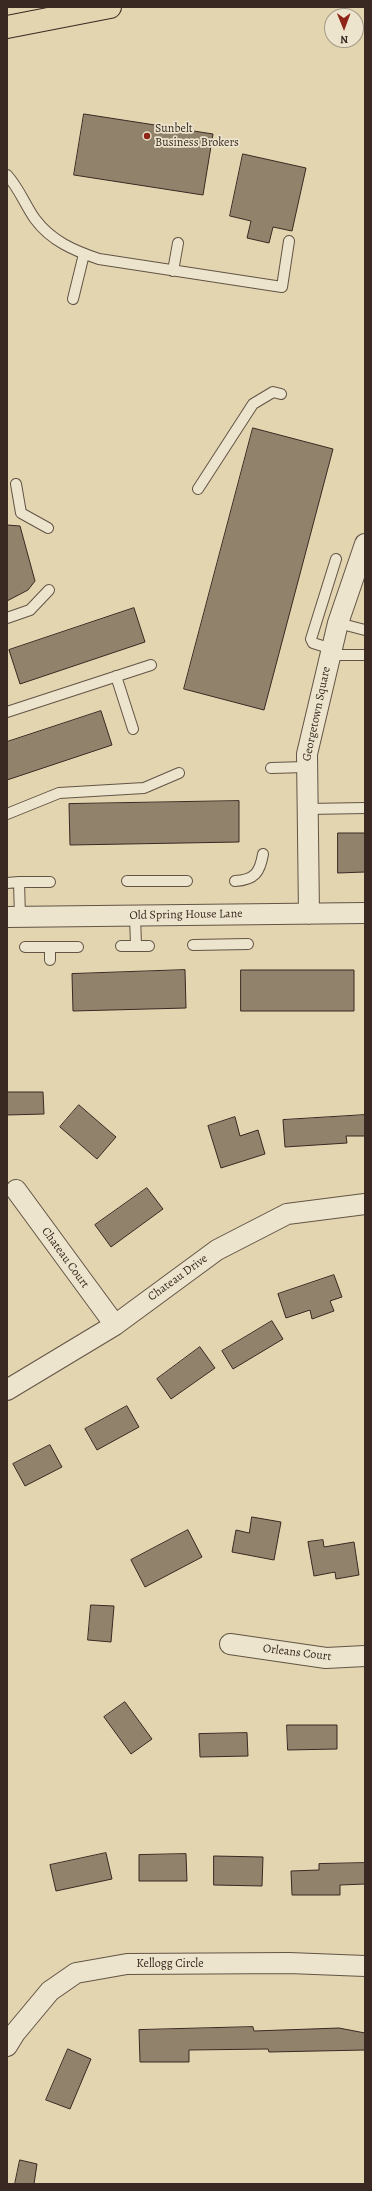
<!DOCTYPE html>
<html>
<head>
<meta charset="utf-8">
<style>
	body { margin:0 }
	#map { position:relative; width:372px; height:2191px; overflow:hidden; background:#e2d5b0; font-family:Alegreya,serif }
	canvas { display:block }
	.frame { position:absolute; inset:0; border:8px solid #392922; pointer-events:none }
	.north { position:absolute; left:324px; top:8px; width:40px; height:40px; box-sizing:border-box; background:#ece4cc; border:1px solid #a49988; border-radius:50%; rotate:179deg; font-size:11px; font-weight:700; line-height:16px; text-align:center; color:#392922 }
	.north::after { content:''; display:block; margin:auto; width:14px; height:18px; background:#8f2418; clip-path:polygon(50% 0,100% 100%,50% 72%,0 100%) }
</style>
</head>
<body>
<div id="map">
<canvas width="372" height="2191"></canvas>
<div class="frame"></div>
<div class="north">N</div>
</div>
<script>
const g = document.querySelector('canvas').getContext('2d');
g.lineJoin = 'round';
function fill(path, color) { g.fillStyle = color; g.fill(path, 'evenodd'); }
function stroke(path, color, width, dash) { g.strokeStyle = color; g.lineWidth = width; g.lineCap = dash ? 'butt' : 'round'; g.setLineDash(dash || []); g.stroke(path); }
function write(font, color, halo, rows, align = 'center') {
  g.font = font + ' Alegreya,serif'; g.lineWidth = 3.5; g.setLineDash([]); g.textBaseline = 'middle'; g.strokeStyle = halo; g.fillStyle = color; for (const [text, x, y, turn = 0] of rows) {
    g.save(); g.translate(x, y); g.rotate((+turn || 0) * Math.PI / 180); g.textAlign = isNaN(turn) ? turn : align; if (halo) g.strokeText(text, 0, 0); g.fillText(text, 0, 0); g.restore();
  }
}
const building = new Path2D(`
	M84 114 213 134 203 195 74 175Z
	M243 154 306 168 292 231 273 227 269 243 247 238 251 221 230 216Z
	M253 428 333 449 264 710 184 689Z
	M7 525 20 526 35 581 28 590 7 601Z
	M134 608 145 642 20 684 9 650Z
	M101 711 112 745 7 780V742Z
	M239 801V842L70 845 69 804Z
	M338 833H365V872L338 873Z
	M185 970 186 1008 73 1011 72 974Z
	M241 970H354V1011H241Z
	M7 1092H43L44 1114 7 1115Z
	M79 1105 116 1137 97 1159 60 1127Z
	M365 1115V1136H346L347 1143 285 1147 283 1120Z
	M235 1117 240 1136 258 1130 265 1154 221 1168 208 1126Z
	M147 1188 163 1209 111 1247 95 1225Z
	M334 1275 342 1297 330 1301 334 1311 312 1319 310 1310 286 1318 278 1294Z
	M272 1321 283 1339 233 1369 222 1351Z
	M200 1347 215 1368 171 1399 157 1379Z
	M127 1406 139 1427 97 1450 85 1429Z
	M50 1445 62 1467 25 1486 13 1464Z
	M252 1517 281 1522 274 1560 232 1552 236 1530 249 1533Z
	M188 1530 202 1557 145 1587 131 1560Z
	M323 1540 324 1547 354 1542 359 1575 336 1579 335 1572 314 1576 308 1542Z
	M91 1605 114 1606 111 1642 88 1640Z
	M125 1702 152 1739 131 1754 104 1717Z
	M287 1725H337V1749L288 1750Z
	M247 1733 248 1756 200 1757 199 1734Z
	M106 1853 112 1879 56 1891 50 1865Z
	M186 1854 187 1881H139V1855Z
	M214 1856 263 1857 262 1886 214 1885Z
	M365 1863V1884L340 1885V1895H292L291 1871 319 1870V1864Z
	M253 2027 254 2031 339 2028 365 2033V2050L269 2052 268 2049 189 2050V2062H140L139 2030Z
	M68 2049 91 2059 70 2109 46 2100Z
	M20 2160 37 2164 34 2184H15Z`);
fill(building, '#91826c');
stroke(building, '#392922', 1);
const service = new Path2D(`
	M7 175C19 188 25 205 35 219 51 241 75 251 99 259L282 287 289 241
	M173 271 178 243
	M73 299 84 254
	M16 484 21 513 48 528
	M198 489 253 404 273 392 281 394
	M7 618 30 610 49 590
	M338 623 365 630
	M332 649 313 643 311 639 336 559
	M330 655H365
	M116 676 133 729
	M7 712 151 665
	M271 768 306 767
	M308 809 365 808
	M7 814 59 793 144 788 179 773
	M127 881H187
	M235 881C255 880 260 872 263 854
	M7 883 19 882
	M20 917 19 882H50
	M193 945 248 944
	M121 946H136L135 915
	M136 946H149
	M25 947H78
	M50 960V947`);
const minor = new Path2D(`
	M309 914 307 754 338 623 365 544
	M7 917 365 913
	M16 1190 115 1325
	M7 1390 115 1325 217 1250 287 1214 365 1204
	M230 1644 326 1658 365 1656
	M7 2046 15 2033 50 1991 76 1973 127 1964 289 1963 365 1966`);
const motorway = new Path2D(`
	M7 27 110 7`);
stroke(service, '#635446', 12);
stroke(minor, '#635446', 22);
stroke(motorway, '#392922', 24);
stroke(service, '#ece4cc', 10);
stroke(minor, '#ece4cc', 20);
stroke(motorway, '#e2d5b0', 22);
for (const [x, y, r, color] of [
	[147,136,4,"#8f2418"]
]) { const dot = new Path2D(); dot.arc(x, y, r, 0, 2 * Math.PI); g.fillStyle = color; g.fill(dot); stroke(dot, '#ece4cc', 1.5); }
write('12px', '#392922', '#ece4cc', [
	["Sunbelt",155,129],
	["Business Brokers",155,143]
], 'left');
write('12px', '#392922', '#ece4cc', [
	["Georgetown Square",317,714,-78],
	["Old Spring House Lane",186,915,-1],
	["Chateau Court",65,1258,54],
	["Chateau Drive",178,1278,-36],
	["Orleans Court",297,1653,7],
	["Kellogg Circle",170,1964]
]);
</script>
</body>
</html>
